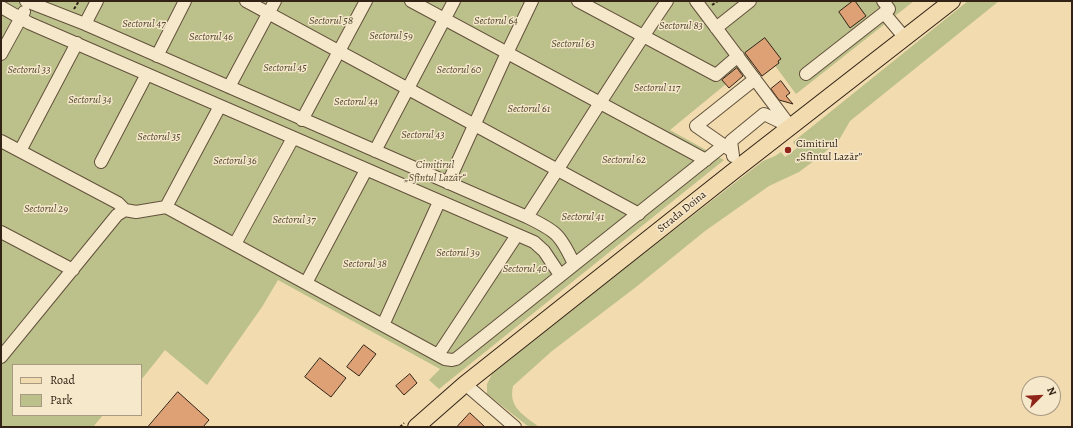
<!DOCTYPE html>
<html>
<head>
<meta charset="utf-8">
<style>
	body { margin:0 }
	#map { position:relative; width:1073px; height:428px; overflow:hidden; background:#f1dbaf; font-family:Alegreya,serif }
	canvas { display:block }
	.frame { position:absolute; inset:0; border:2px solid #332316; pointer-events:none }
	.legend { position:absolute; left:12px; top:364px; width:130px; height:52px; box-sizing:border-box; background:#f6e8cb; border:1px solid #a89983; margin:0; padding:5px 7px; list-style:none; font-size:12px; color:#332316 }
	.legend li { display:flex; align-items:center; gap:8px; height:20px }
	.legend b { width:20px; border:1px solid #a89983 }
	.north { position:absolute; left:1021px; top:376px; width:40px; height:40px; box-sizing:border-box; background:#f6e8cb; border:1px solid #a89983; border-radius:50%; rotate:66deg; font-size:11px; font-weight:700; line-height:16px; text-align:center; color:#332316 }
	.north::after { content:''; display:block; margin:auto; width:14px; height:18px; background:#8f2418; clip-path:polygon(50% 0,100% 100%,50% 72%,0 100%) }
</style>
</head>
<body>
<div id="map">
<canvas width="1073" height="428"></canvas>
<div class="frame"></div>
<ul class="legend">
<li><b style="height:5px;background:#f1dbaf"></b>Road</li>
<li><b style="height:11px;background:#bcc08a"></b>Park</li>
</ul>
<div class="north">N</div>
</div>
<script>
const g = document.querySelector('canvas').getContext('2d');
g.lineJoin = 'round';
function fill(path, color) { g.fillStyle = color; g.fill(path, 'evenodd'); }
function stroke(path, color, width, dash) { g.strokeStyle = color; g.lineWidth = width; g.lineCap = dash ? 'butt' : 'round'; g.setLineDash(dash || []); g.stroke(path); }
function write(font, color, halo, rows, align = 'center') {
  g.font = font + ' Alegreya,serif'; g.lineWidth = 3; g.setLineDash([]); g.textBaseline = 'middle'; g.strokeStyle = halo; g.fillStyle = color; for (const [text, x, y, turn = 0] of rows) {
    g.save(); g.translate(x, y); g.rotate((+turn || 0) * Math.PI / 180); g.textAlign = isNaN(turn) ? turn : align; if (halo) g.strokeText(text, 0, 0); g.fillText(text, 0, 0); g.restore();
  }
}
fill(new Path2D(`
	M1 1H914L796 94 765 52 670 130 724 160 439 389 429 380 440 369 278 280 262 307 207 385 165 350 141 380V365H13V415H103L93 427H1Z
	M968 1H999L850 121 839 140 819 157 799 172 769 186 705 231 636 287 552 351 513 386C508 408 524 415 539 427H529L487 394V384L492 374 611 279 763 161 775 156 781 152 785 157 797 148 793 142Z`), '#bcc08a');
const building = new Path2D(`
	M853 1H855L866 16 850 28 839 12Z
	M765 38 781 59 778 61 779 63 762 76 745 53Z
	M737 68 743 76 729 88 722 80Z
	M781 81 790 93 786 96 793 104 779 100 771 89Z
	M364 345 376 354 359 376 347 367Z
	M320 358 346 378 331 397 305 377Z
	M410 374 417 383 404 395 396 386Z
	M178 392 209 420 203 427H148Z
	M470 413 485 427H457Z`);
fill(building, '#dda175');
stroke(building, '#332316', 1);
const minor = new Path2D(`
	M26 1 85 24 527 217C556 231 560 234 574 264
	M246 1 639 214
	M411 1 706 160
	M578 1 716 75 738 56
	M696 1 790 126
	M1 7 29 23 534 242 544 251 560 275
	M884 13 905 38
	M85 24 97 1
	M716 28 750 1
	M1 54 24 12
	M157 56 185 1
	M806 74 889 9 883 1
	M229 87 275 1
	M302 120 366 1
	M1 141 118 203 125 210
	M20 151 77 43
	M375 151 454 1
	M732 151 696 126 755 79
	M733 156 731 141 764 114 789 126
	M101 162 147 74
	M448 183 507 53 532 1
	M166 207 220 106
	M527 217C574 145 618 72 667 1
	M1 232 73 270
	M235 244 293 138
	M306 283 366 170
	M383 325 439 202
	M438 355 517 235
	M1 357 117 215 125 210 136 212 166 207 445 359 452 360 456 359 724 145
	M465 384 515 427`);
const major = new Path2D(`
	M416 427 465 384 735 170 952 1`);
stroke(minor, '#62513c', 14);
stroke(major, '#332316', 18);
stroke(new Path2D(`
	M712 5 718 1
	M74 9 79 1
	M400 427 404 423`), '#332316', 2, [3, 2]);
stroke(minor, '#f6e8cb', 12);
stroke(major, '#f1dbaf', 16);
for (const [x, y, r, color] of [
	[788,150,4,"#8f2418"]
]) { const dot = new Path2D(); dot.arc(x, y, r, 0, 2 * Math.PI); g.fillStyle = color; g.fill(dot); stroke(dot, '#f6e8cb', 1.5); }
write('italic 11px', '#554a33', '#f6e8cb', [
	["Sectorul 58",331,21],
	["Sectorul 64",496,21],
	["Sectorul 47",144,24],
	["Sectorul 83",681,26],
	["Sectorul 59",391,36],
	["Sectorul 46",211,37],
	["Sectorul 63",573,44],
	["Sectorul 45",285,68],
	["Sectorul 33",29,70],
	["Sectorul 60",459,70],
	["Sectorul 117",657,88],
	["Sectorul 34",90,100],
	["Sectorul 44",356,102],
	["Sectorul 61",529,109],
	["Sectorul 43",423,135],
	["Sectorul 35",159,137],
	["Sectorul 62",624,160],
	["Sectorul 36",235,161],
	["Cimitirul",435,165],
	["„Sfîntul Lazăr“",435,178],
	["Sectorul 29",46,209],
	["Sectorul 41",583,217],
	["Sectorul 37",294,220],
	["Sectorul 39",458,253],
	["Sectorul 38",365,264],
	["Sectorul 40",525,269]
]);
write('11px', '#332316', '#f6e8cb', [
	["Cimitirul",796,144],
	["„Sfîntul Lazăr”",796,157]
], 'left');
write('11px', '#332316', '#f6e8cb', [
	["Strada Doina",682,212,-39]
]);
</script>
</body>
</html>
